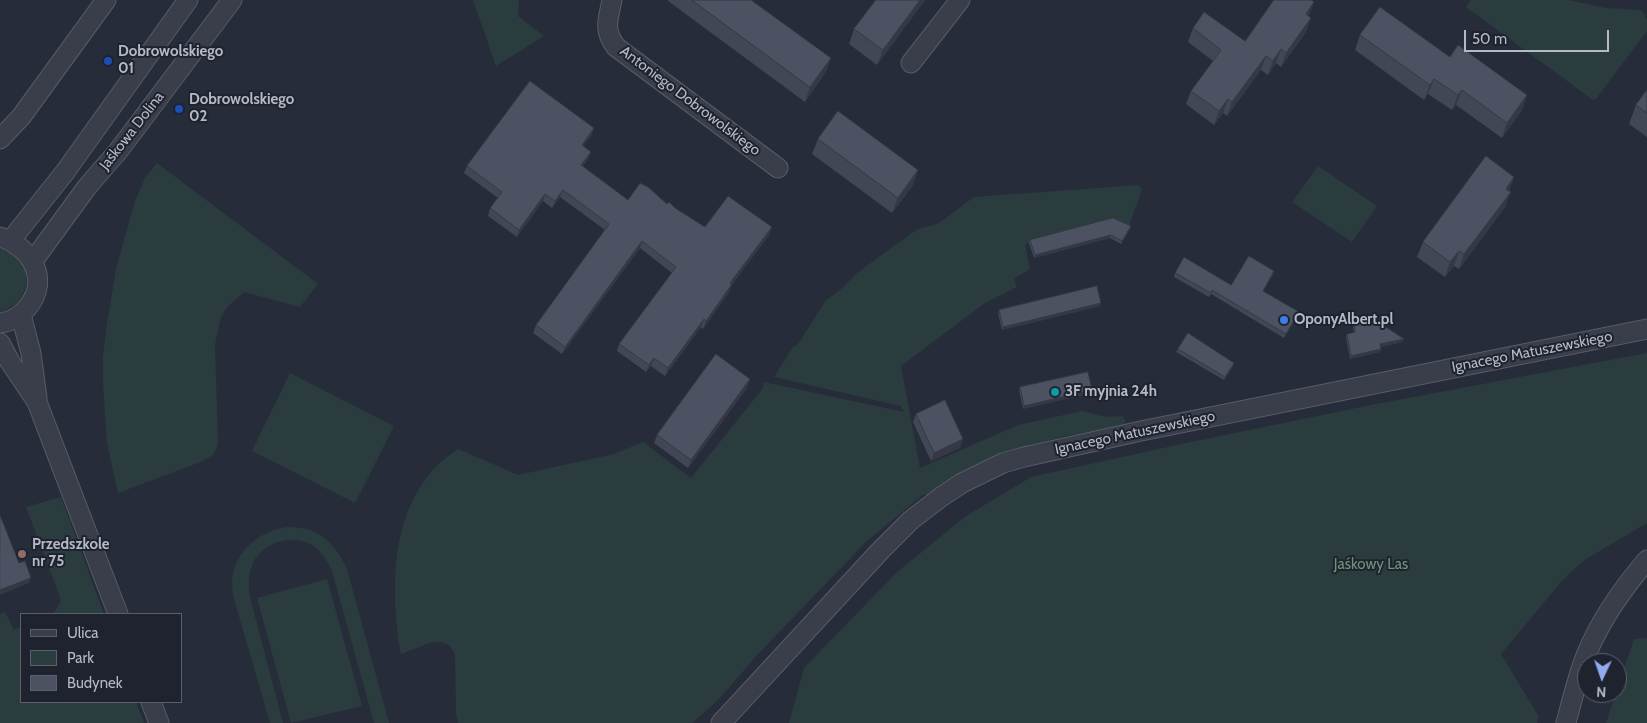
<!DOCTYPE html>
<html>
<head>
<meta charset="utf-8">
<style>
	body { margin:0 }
	#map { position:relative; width:1647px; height:723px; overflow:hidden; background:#262c3a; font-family:Cabin,sans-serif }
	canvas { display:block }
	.legend { position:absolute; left:20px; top:613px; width:162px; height:90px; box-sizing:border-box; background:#1e232f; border:1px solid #5a5f6b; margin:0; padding:6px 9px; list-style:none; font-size:15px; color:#b5b9c6 }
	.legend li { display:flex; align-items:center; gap:10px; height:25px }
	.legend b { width:25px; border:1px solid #5a5f6b }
	.north { position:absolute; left:1577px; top:653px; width:50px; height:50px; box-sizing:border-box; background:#1e232f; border:1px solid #5a5f6b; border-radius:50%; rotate:183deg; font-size:14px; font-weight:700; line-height:20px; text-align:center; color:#b5b9c6 }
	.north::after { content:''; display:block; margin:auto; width:18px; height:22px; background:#93aaed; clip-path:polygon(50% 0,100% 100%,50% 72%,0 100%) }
	.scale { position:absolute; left:1464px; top:30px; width:145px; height:22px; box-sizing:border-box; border:2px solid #b5b9c6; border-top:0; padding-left:6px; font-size:15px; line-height:18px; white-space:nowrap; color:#b5b9c6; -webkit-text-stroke:4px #1e232f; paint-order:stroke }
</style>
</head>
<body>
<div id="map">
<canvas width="1647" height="723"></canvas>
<ul class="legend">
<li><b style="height:6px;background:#393e4a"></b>Ulica</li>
<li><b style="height:14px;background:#2b3c3f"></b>Park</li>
<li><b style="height:14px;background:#4c5262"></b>Budynek</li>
</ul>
<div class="north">N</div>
<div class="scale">50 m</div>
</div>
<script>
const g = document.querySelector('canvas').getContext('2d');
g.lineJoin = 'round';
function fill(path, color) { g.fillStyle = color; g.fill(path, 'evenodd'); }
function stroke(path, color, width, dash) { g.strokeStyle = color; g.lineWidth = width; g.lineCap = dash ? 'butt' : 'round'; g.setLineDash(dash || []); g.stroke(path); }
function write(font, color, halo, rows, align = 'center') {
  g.font = font + ' Cabin,sans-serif'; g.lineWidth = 4; g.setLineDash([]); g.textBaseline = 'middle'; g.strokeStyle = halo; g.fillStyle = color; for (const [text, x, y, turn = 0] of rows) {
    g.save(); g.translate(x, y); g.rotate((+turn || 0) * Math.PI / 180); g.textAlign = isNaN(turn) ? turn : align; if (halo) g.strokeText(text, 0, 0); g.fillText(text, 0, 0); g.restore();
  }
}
fill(new Path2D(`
	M473 0H519L518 16 544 36 496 66Z
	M1471 0H1568L1606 8 1638 10 1642 11 1647 20V31L1596 99 1593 100 1466 7Z
	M157 163 318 284 300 307 244 292 227 307 224 312 220 321 215 345 218 444 213 455 203 461 118 493 107 443 103 384V358L106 330 116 269 134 204 145 178Z
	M1318 166 1377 206 1352 242 1292 202Z
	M1139 185 1142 189 1129 226 1112 221 1025 244 1030 269 1014 279 1017 287 985 303 901 366 920 468 1018 425 1082 411 1107 417 1122 416 1126 421 1124 424C1105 429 1086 432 1067 436 1016 447 969 464 927 495L924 494 867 541 758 654 719 699 692 723H458L456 713 455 654 449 645 441 642H432L401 654C391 593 389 521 432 471 439 462 449 456 458 449L518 475 614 454 643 442 691 478 763 388 764 382 904 412 901 406 774 377 793 347 798 344 826 300 840 290 857 273 916 230 939 223 974 197Z
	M0 249C36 257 35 302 0 312Z
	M1647 353V523L1583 561 1561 582 1501 654 1539 717 1537 723H789L804 668 897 572 966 516 1031 477 1186 443 1371 405Z
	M290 373 394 426 355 503 252 451Z
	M61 497 104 614H51L54 613 61 600 26 507Z
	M288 527C319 527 334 542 347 569L389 723H374L332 571C329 565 326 559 322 554 305 532 270 537 255 559 248 571 248 584 250 597L283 723H270C261 692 252 661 243 630 239 615 232 598 232 582 233 552 260 530 288 527Z
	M327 579 362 706 291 723 257 598Z
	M5 612 14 630 21 627V702H136L144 723H0V614Z
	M1647 638V723H1606L1634 639Z`), '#2b3c3f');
const minor = new Path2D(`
	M612 0C608 20 603 30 616 47L778 168
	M911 63 960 0
	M0 139 21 117 106 0
	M0 237C31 246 51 280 27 308 20 316 11 322 0 323
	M11 240 65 172 188 0
	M33 261 87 187 119 150 232 0
	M21 315 31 353 37 398
	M0 343 10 362 37 402 118 614
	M151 702 159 723
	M721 723 881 550 911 520 941 497 962 483 1003 463 1024 457 1141 431 1647 329
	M1566 723C1572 700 1578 675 1587 653 1601 619 1624 587 1647 560`);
stroke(minor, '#575c68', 21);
stroke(minor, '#393e4a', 19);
fill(new Path2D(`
	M668 0H751L831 58 825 73 805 102 668 1Z
	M876 0H925L877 65 849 44 854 29Z
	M1309 17 1306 32 1281 67 1276 63 1268 75 1261 70 1227 116 1223 113 1214 125 1186 104 1191 91 1213 61 1188 42 1193 28 1245 41Z
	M1360 35 1450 57 1527 95 1522 110 1502 138 1456 105 1452 110 1428 94 1424 100 1355 50Z
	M1647 90V137L1629 124 1636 105Z
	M594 128 591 136 583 146 591 152 588 159 583 166 628 200 667 204 705 227 769 235 731 286 729 292 703 329 701 327 665 376 651 366 646 372 617 351 619 344 672 273 640 248 562 354 533 333 536 325 605 230 560 197 552 208 543 201 517 237 488 216 490 208 498 198 464 173 467 166Z
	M818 139 918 170 913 185 892 213 812 154Z
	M1509 191 1505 207 1459 269 1454 266 1445 277 1417 257 1423 242Z
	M1130 229 1121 244 1110 238 1034 258 1029 243 1030 240Z
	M1175 273 1231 285 1273 275 1263 291 1297 316 1284 338 1211 294 1209 297 1174 277Z
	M1100 306 1002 330 998 313 999 310Z
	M1354 325 1404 339 1402 342 1380 347 1381 349 1380 352 1350 359 1346 337 1347 334 1354 333 1353 328Z
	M1178 349 1233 366 1224 380 1176 352Z
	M1020 387 1092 390 1091 393 1023 409 1019 390Z
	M747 388 688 468 654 443 657 435Z
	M916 414 960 448 931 461 913 422Z`), '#414754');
fill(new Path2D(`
	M920 0H925L877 65 883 50Z
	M1314 2 1309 16 1306 14Z
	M1311 18 1306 32 1281 67 1286 53Z
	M1281 49 1276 63 1268 75 1273 61Z
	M1266 56 1261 70 1227 116 1232 102Z
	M831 58 825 73 805 102 810 87Z
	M1434 79 1428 94 1424 100 1430 85Z
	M1462 90 1456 105 1452 110 1458 95Z
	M1527 95 1522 110 1502 138 1507 123Z
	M1228 99 1223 113 1214 125 1219 111Z
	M594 128 591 136 579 152 582 145Z
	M591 152 588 159 578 172 581 165Z
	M918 170 913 185 892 213 898 198Z
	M1514 177 1509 192 1506 189Z
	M563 190 560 197 552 208 555 201Z
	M1511 192 1505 207 1459 269 1464 254Z
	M545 194 543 201 517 237 519 230Z
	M772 227 769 235 731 286 729 292 703 329 706 321 730 283Z
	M1111 235 1110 238 1034 258 1035 255Z
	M642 241 640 248 562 354 565 347Z
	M1459 251 1454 266 1445 277 1450 262Z
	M1274 271 1273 275 1261 295 1263 291Z
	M1101 303 1100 306 1002 330 1003 327Z
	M704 319 701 327 665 376 668 368Z
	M1404 339 1402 342 1379 347 1380 344Z
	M1381 349 1380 352 1350 359 1351 356Z
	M654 358 651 366 646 372 649 365Z
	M750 379 747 388 688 468 691 460Z
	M1092 390 1091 393 1023 409 1024 406Z
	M963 439 960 448 931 461 934 453Z
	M31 578 29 583 0 595V590Z`), '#353945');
const building = new Path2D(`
	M692 0H751L831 58 810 87Z
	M876 0H920L883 50 854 29Z
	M1274 0H1311L1314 2 1306 14 1311 18 1286 53 1281 49 1273 61 1266 56 1232 102 1228 99 1219 111 1191 91 1221 50 1193 28 1204 12 1245 41Z
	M1380 7 1450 57 1458 45 1527 95 1507 123 1462 90 1458 95 1434 79 1430 85 1360 35Z
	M530 81 594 128 582 145 591 152 581 165 628 200 640 183 648 187 667 204 669 202 675 208 705 227 728 196 772 227 730 283 732 284 706 321 704 319 668 368 654 358 649 365 619 344 676 267 642 241 565 347 536 325 609 224 563 190 555 201 545 194 519 230 490 208 502 192 467 166Z
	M1647 90V113L1636 105Z
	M838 111 918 170 898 198 818 139Z
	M1486 156 1514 177 1506 189 1511 192 1464 254 1459 251 1450 262 1423 242Z
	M1113 218 1131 226 1122 241 1111 235 1035 255 1030 240Z
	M1249 256 1274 271 1263 291 1299 312 1286 334 1212 290 1211 293 1175 273 1184 257 1231 285Z
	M1097 286 1101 303 1003 327 999 310Z
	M1375 320 1404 339 1380 344 1381 349 1351 356 1347 334 1355 332 1354 325Z
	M1188 333 1234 363 1225 377 1178 349Z
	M716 354 750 379 691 460 657 435Z
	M1088 372 1092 390 1024 406 1020 387Z
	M945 400 963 439 934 453 916 414Z
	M0 515 19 563 25 561 31 578 0 590Z`);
fill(building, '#4c5262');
stroke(building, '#353945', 1);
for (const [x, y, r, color] of [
	[108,61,5,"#1a4fb4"],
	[179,109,5,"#1a4fb4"],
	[1284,320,5,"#3f7fe0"],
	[1055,392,5,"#0f9aa8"],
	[22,554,5,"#8d6e63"]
]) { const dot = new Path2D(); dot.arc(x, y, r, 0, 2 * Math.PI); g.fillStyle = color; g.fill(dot); stroke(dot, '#1e232f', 2); }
write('bold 15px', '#b5b9c6', '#1e232f', [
	["Dobrowolskiego",118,52],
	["01",118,69],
	["Dobrowolskiego",189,100],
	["02",189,117],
	["OponyAlbert.pl",1294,320],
	["3F myjnia 24h",1065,392],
	["Przedszkole",32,545],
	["nr 75",32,562]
], 'left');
write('15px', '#b5b9c6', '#1e232f', [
	["Antoniego Dobrowolskiego",690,101,37],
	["Jaśkowa Dolina",132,131,-52],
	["Ignacego Matuszewskiego",1532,352,-11],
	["Ignacego Matuszewskiego",1135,433,-12]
]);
write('15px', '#6e947c', '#1e232f', [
	["Jaśkowy Las",1371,565]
]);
</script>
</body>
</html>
